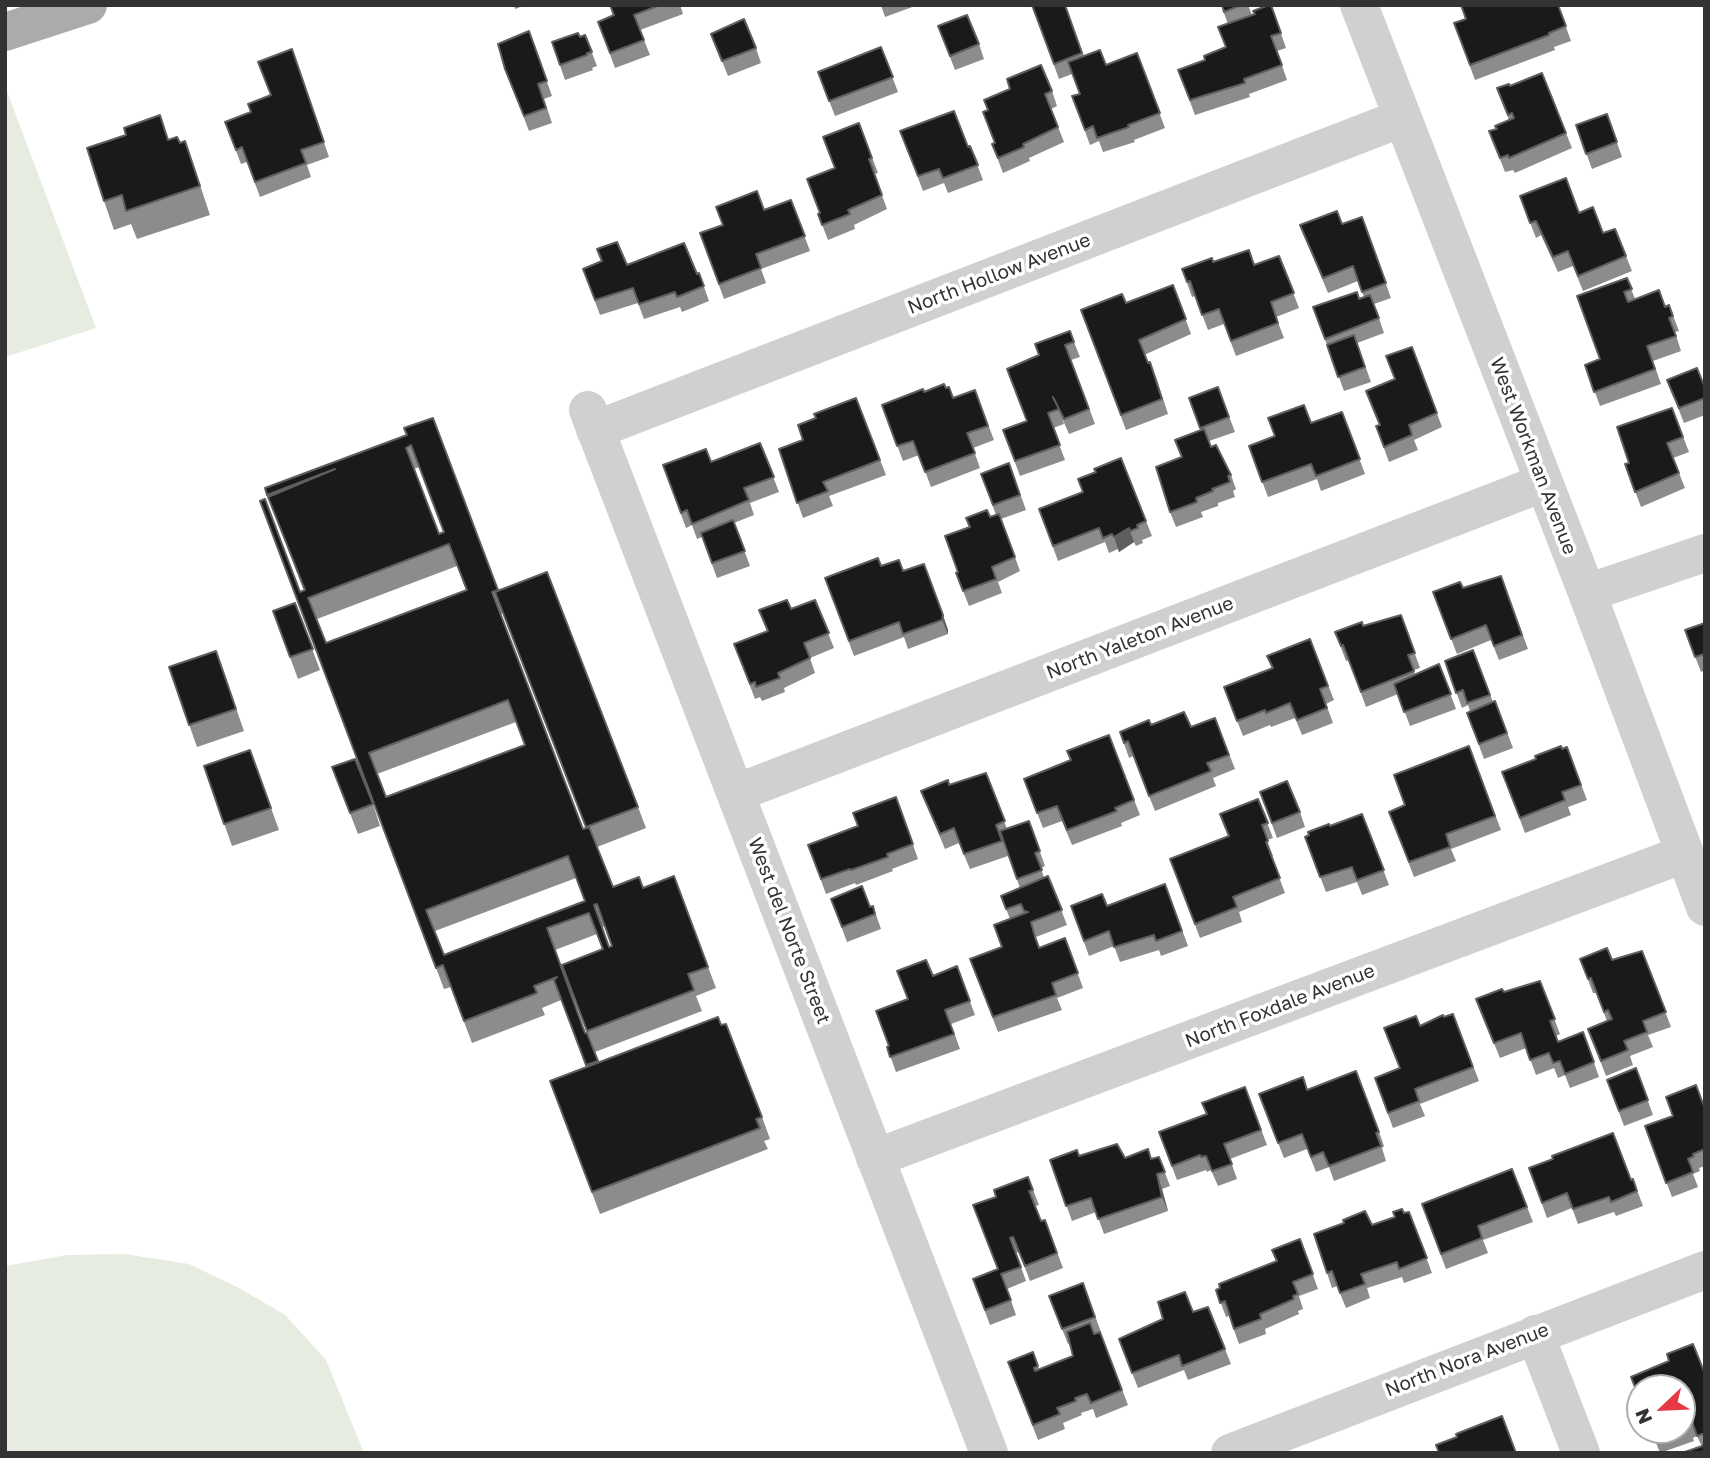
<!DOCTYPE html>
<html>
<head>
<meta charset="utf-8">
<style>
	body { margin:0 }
	#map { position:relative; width:1710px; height:1458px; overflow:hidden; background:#fff; font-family:"Golos Text",sans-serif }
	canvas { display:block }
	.frame { position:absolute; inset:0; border:7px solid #333; pointer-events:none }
	.north { position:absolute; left:1626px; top:1374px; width:70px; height:70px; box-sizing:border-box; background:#fff; border:2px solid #adadad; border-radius:50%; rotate:247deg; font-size:19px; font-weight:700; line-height:28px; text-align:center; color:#333 }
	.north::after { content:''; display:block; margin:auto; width:24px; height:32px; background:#e63946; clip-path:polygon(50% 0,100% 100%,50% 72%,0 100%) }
</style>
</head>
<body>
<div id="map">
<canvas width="1710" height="1458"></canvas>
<div class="frame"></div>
<div class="north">N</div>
</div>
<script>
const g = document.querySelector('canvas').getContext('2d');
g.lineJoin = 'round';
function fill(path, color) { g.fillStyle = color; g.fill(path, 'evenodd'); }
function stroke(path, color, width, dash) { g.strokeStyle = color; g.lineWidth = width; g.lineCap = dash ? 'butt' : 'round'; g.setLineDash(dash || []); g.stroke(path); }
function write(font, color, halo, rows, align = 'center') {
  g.font = font + ' "Golos Text",sans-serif'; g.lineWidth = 7; g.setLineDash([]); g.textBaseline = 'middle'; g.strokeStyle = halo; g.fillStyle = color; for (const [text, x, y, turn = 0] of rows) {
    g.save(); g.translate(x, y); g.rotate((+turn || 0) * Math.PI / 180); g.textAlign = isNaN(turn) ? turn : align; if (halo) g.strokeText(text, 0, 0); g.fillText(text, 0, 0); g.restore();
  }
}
fill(new Path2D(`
	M5 86 96 328 5 357Z
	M124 1254 189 1264 239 1288 285 1315 326 1360 364 1453H5V1266L67 1255Z`), '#e6ecdf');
stroke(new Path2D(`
	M1359 5 1587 593 1705 907
	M588 410 989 1453
	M595 430 1402 118
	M1587 593 1705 553
	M736 793 1543 483
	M875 1158 1684 854
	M1535 1334 1581 1453
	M1230 1453 1705 1270`), '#d0d0d0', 38);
stroke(new Path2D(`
	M5 32 88 5`), '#ababab', 38);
fill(new Path2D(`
	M514 5H526L515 9Z
	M610 5H680L683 14 640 30 650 55 615 68 598 22 613 16Z
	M881 5H915V6L885 17Z
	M1032 5H1065L1084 56 1106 65 1137 53 1165 128 1134 140 1135 142 1103 152 1099 141 1090 145 1072 96 1080 94 1072 74 1059 79Z
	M1221 5H1248L1252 15 1271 5 1286 48 1277 51 1287 80 1249 94 1250 97 1195 115 1178 70 1205 60 1226 48 1228 24Z
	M1558 5 1571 41 1554 47 1555 50 1475 80 1454 23 1466 19Z
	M938 26 979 44 984 59 955 70Z
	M529 31 552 96 544 99 552 123 529 131 511 84Z
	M711 34 756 48 761 63 728 76Z
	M585 35 597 66 592 68 593 70 565 80 552 42Z
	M881 47 898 92 835 116 818 72Z
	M292 49 329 157 307 165 311 177 260 197 247 162 241 164 225 122 251 112 270 95Z
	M1510 86 1566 133 1572 148 1515 173 1513 170 1505 172 1489 131 1497 129 1509 120 1497 88Z
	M1052 91 1057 106 1051 109 1064 142 1029 158 1030 161 1003 173 992 144 995 143 983 112 988 110 984 100Z
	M1607 114 1622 157 1592 169 1576 125Z
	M859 123 878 173 874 174 887 209 854 225 855 229 828 240 818 214 820 213Z
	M900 131 968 147 970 146 983 180 948 193 944 183 923 191Z
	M168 140 180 143 195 170 210 215 137 239 131 224 114 230 104 201Z
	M1520 196 1579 213 1603 233 1626 256 1632 271 1583 291 1573 266 1558 272 1541 235 1536 238Z
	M791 200 810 251 761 269 766 283 724 299 700 233Z
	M1362 217 1391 298 1374 304 1384 333 1357 343 1371 382 1344 391 1313 307 1364 297 1358 281 1328 293 1300 225 1342 224Z
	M597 249 627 265 697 274 699 273 709 301 682 312 680 307 644 319 638 303 600 315 583 269 601 261Z
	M1279 256 1299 308 1276 317 1284 338 1236 356 1224 324 1208 330 1195 296 1192 297 1182 269 1213 262 1254 265Z
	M1627 278 1635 299 1665 307 1669 305 1679 331 1675 332 1681 351 1653 361 1661 384 1600 406 1585 365 1600 359Z
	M1173 285 1191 334 1144 355 1148 363 1156 377 1168 414 1126 430 1081 310 1126 303Z
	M1074 342 1080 357 1071 360 1095 424 1069 434 1062 418 1064 424 1053 428 1065 460 1020 476 1003 430 1027 421 1007 369Z
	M1412 347 1442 427 1414 440 1418 450 1389 462 1376 426 1380 425 1395 380Z
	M1667 380 1705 388V415L1684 423Z
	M1218 387 1235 432 1209 441 1211 447 1231 475 1236 489 1233 491 1235 497 1218 503V506L1201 512 1203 517 1176 527 1170 512 1201 430 1189 398Z
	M946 388 953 398 975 390 994 440 973 448 980 468 931 487 919 455 903 461 882 405 924 392Z
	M856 398 886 475 829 496 833 506 803 518 779 449 803 440 815 418Z
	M1672 408 1689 452 1673 458 1685 488 1641 507 1625 464 1629 463Z
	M1342 412 1365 474 1321 491 1317 479 1268 497 1249 446Z
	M433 418 498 591 638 807 646 828 597 847 613 887 643 888 674 876 716 988 696 996 702 1011 595 1052 562 965 602 949 597 934 555 950 585 1033H587L598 1063 762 1117 770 1139 764 1141 768 1149 600 1214 550 1081 586 1067 561 1000 542 1008 545 1015 472 1043 451 987 444 989 260 501 300 592 304 591 265 488 406 435ZM419 467 444 533 439 534 414 469ZM457 566 466 590 326 643 317 619ZM503 613 586 828 583 829 500 614ZM516 722 525 745 386 797 377 774ZM576 878 585 901 444 955 435 931ZM605 926 612 946 609 947 602 927Z
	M760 443 779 492 750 503 754 515 734 523 750 566 717 578 702 537 697 539 692 525 686 528 663 465 711 462Z
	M1009 463 1026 510 1001 519 1020 571 998 582 1002 593 969 606 956 573 958 572 990 517 996 515 981 474Z
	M1039 509 1146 521 1152 536 1142 540 1143 543 1136 546 1134 542 1119 552 1118 549 1109 553 1105 542 1058 561Z
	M924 564 948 630V634L908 649 904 637 854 656 825 578 881 566 903 571Z
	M1501 576 1528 649 1499 660 1491 640 1457 654 1433 592 1463 588Z
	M815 600 834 648 810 658 815 673 784 688 785 692 762 701 760 697 755 699 734 644 767 632 791 609Z
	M295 603 320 670 298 679 273 611Z
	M1401 615 1420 668 1414 670 1415 674 1439 664 1456 709 1410 726 1398 694 1366 707 1349 660 1346 661 1335 632 1363 626Z
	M1705 623V670L1701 672 1685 630Z
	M1310 639 1334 700 1326 704 1333 723 1302 735 1295 718 1271 727 1270 725 1243 736 1224 687 1272 668 1267 656Z
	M1473 650 1493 702 1495 701 1513 748 1484 759 1467 713 1470 711 1468 705 1462 708 1445 661Z
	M216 651 244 731 197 747 169 667Z
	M1215 718 1235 769 1213 778 1216 786 1155 811 1133 756 1129 758 1120 732 1151 725 1191 727Z
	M1109 735 1140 815 1121 823 1122 826 1072 845 1062 821 1043 828 1024 779 1071 760Z
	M1469 746 1501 830 1451 849 1456 861 1414 877 1389 812 1405 805Z
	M1567 747 1587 800 1568 807 1571 815 1525 833 1502 772Z
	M250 750 279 830 232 846 204 766Z
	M332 767 373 804 380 826 358 834Z
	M986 773 1007 829 1029 821 1045 866 1041 868 1044 878 1048 876 1067 925 1036 937 1040 948 1065 938 1083 988 1057 998 1062 1010 998 1032 970 959 1002 947 1010 919 1001 896 1020 888 1003 839H1002L1008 856 970 869 959 843 945 849 921 791 949 785Z
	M1260 792 1300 812 1305 827 1277 838Z
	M896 797 918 859 892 869 893 871 856 885 855 883 826 894 808 845 858 826Z
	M1258 799 1273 838 1267 840 1273 856H1271L1285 893 1239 912 1242 922 1200 938 1170 859 1228 837Z
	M1362 814 1389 885 1362 895 1357 882 1326 892 1305 837Z
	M1165 884 1188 946 1161 956 1159 950 1120 962 1114 946 1089 956 1071 906H1107Z
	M831 899 870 907 873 906 881 929 847 942Z
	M1642 951 1671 1027 1648 1035 1653 1047 1630 1056 1633 1065 1606 1076 1588 1029 1607 1021 1596 993H1593L1580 959 1612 960Z
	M957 966 975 1015 951 1024 960 1049 896 1072 887 1047H889L907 999 933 976Z
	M1540 981 1560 1034 1556 1036 1558 1042 1583 1032 1599 1077 1570 1088 1565 1075 1558 1078 1554 1068 1536 1075 1526 1048 1500 1058 1476 999 1504 992Z
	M1453 1014 1479 1081 1420 1104 1425 1116 1393 1128 1375 1078 1399 1069 1420 1026Z
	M1636 1068 1653 1115 1624 1126 1607 1080Z
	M1245 1087 1267 1145 1230 1159 1237 1179 1218 1186 1211 1170 1207 1172 1206 1170 1177 1180 1159 1132 1206 1114 1202 1103Z
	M1307 1090 1379 1132 1384 1146 1382 1148 1386 1161 1334 1181 1329 1167 1316 1172 1307 1149 1284 1158 1259 1094Z
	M1705 1109V1166L1699 1168 1700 1171 1693 1174 1698 1187 1672 1197 1645 1126Z
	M1079 1156 1151 1159 1159 1157 1170 1186 1162 1189 1168 1211 1104 1234 1096 1212 1072 1221 1050 1160Z
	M1529 1168 1631 1180 1633 1179 1643 1206 1616 1216 1614 1212 1578 1224 1572 1208 1547 1218Z
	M1512 1169 1533 1222 1483 1240 1488 1253 1446 1269 1422 1204Z
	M1028 1177 1039 1205 1035 1206 1041 1221 1045 1220 1063 1268 1030 1281 1019 1252 1016 1253 1026 1281 1007 1289 1016 1315 990 1325 973 1279 997 1269 996 1197Z
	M1409 1212 1432 1273 1404 1283 1402 1277 1367 1288 1370 1298 1346 1308 1337 1286 1332 1288 1327 1273 1372 1225Z
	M1300 1239 1318 1289 1299 1296 1303 1309 1298 1311 1299 1314 1265 1329 1266 1334 1239 1344 1229 1316 1226 1317 1216 1290 1276 1261 1272 1250Z
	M1083 1283 1101 1332 1094 1334 1100 1332 1128 1405 1096 1418 1093 1409 1081 1413 1082 1415 1063 1423 1065 1429 1038 1440 1008 1362 1033 1352 1039 1369 1073 1356 1070 1343 1068 1344 1049 1296Z
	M1208 1307 1231 1364 1188 1380 1184 1370 1138 1388 1119 1339Z
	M1705 1374V1453L1697 1436 1693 1438 1694 1441 1660 1453 1651 1430H1682V1388Z`), '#8c8c8c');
fill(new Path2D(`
	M1129 528 1134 542 1119 552 1114 537Z
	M943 615 948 630V634L942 620Z
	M1157 1174 1162 1189 1168 1211 1162 1197Z`), '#5f5f5f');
const building = new Path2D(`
	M610 5H660L634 15 644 40 610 53 598 22 614 15Z
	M1032 5H1065L1082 53 1054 64Z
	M1222 5H1241L1224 12Z
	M1269 5H1271L1281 33 1271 36 1282 65 1244 79 1245 83 1190 100 1178 70 1205 60 1204 56 1226 47 1218 27 1255 14 1253 11Z
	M1461 5H1558L1566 26 1549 33V35L1470 65 1454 23 1466 19Z
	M967 15 979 44 950 56 938 26Z
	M744 19 756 48 722 61 711 34Z
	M529 31 547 81 538 84 546 108 524 116 505 69 498 44Z
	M578 33 580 37 585 35 592 52 587 53V55L560 65 552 42Z
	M881 47 893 77 829 101 818 72Z
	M292 49 324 142 301 150 306 163 255 182 242 147 236 150 225 122 251 112 248 104 271 95 258 62Z
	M1100 50 1106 65 1137 53 1160 113 1128 125 1129 127 1097 138 1093 126 1085 130 1072 96 1080 94 1068 62Z
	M1041 65 1052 91 1045 94 1058 127 1023 144 1024 147 998 158 992 144 995 143 983 112 988 110 984 100 1010 89 1007 79Z
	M1542 73 1566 133 1509 158 1508 155 1500 158 1489 131 1497 129 1495 126 1514 118 1512 113 1508 115 1497 88 1509 84 1510 86Z
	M954 111 968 147 970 146 978 165 943 178 939 169 918 176 900 131Z
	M1607 114 1617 142 1586 154 1576 125Z
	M160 115 168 140 177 137 180 143 185 141 200 186 126 211 122 195 104 201 87 148 126 135 124 128Z
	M859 123 872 158 869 159 882 195 848 210 850 214 822 225 818 214 820 213 807 179 835 168 823 137Z
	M1566 178 1579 213 1593 207 1603 233 1615 229 1626 256 1578 276 1568 251 1553 257 1536 221 1530 223 1520 196Z
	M757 191 764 210 791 200 805 236 756 254 761 268 719 284 700 233 723 225 716 207Z
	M1337 211 1342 224 1362 217 1386 283 1362 292 1353 266 1323 278 1300 225Z
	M617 242 627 265 684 243 697 274 699 273 704 286 677 297 675 292 639 304 633 288 595 300 583 269 602 261 597 249Z
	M1249 250 1254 265 1279 256 1294 293 1271 302 1278 323 1231 341 1219 309 1202 315 1190 281 1187 282 1182 269 1212 258 1213 262Z
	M1627 278 1632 289 1624 292 1628 302 1659 290 1665 307 1669 305 1673 316 1669 318 1676 336 1647 346 1655 369 1594 392 1585 365 1600 359 1577 296Z
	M1173 285 1186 319 1139 340 1148 363 1150 362 1162 399 1121 415 1081 310 1122 294 1126 303Z
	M1357 292 1359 299 1370 295 1379 318 1325 339 1313 307Z
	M1070 331 1074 342 1065 345 1089 409 1064 419 1053 397 1059 409 1048 413 1060 445 1015 461 1003 430 1027 421 1007 369 1039 355 1035 344Z
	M1354 335 1365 367 1338 377 1327 345Z
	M1412 347 1437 413 1409 425 1412 435 1384 447 1376 426 1380 425 1366 391 1395 379 1386 356Z
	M1697 368 1705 388V398L1679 408 1667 380Z
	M944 384 946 388 949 387 953 398 975 390 988 426 967 433 975 453 925 472 913 441 897 446 882 405 923 389 924 392Z
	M1218 387 1229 417 1200 428 1189 398Z
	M856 398 880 460 823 482 828 491 797 503 779 449 803 440 798 425 816 418 814 414Z
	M1304 405 1311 423 1342 412 1360 459 1316 476 1311 464 1262 482 1249 446 1275 436 1268 418Z
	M1672 408 1683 437 1667 443 1679 473 1635 492 1625 464 1629 463 1617 427Z
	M433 418 498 590 492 592 583 829 589 827 613 887 639 877 643 888 674 876 708 967 688 974 694 990 587 1031 562 965 603 949 589 913 547 928 585 1033H587L598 1061 586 1065 554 980 557 977 534 986 537 993 464 1021 443 965 436 968 260 501 265 499 300 592 305 590 268 497 335 469 267 495 265 488 407 435 404 428ZM411 445 444 532 439 534 406 448ZM449 544 467 590 326 643 308 598ZM508 700 525 745 386 797 369 753ZM568 856 585 901 444 955 426 910ZM597 904 612 946 609 947 594 905Z
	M1204 429 1211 447 1216 445 1231 475 1228 476 1230 482 1212 489 1213 491 1196 498 1197 502 1170 512 1156 467 1182 457 1175 440Z
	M760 443 774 477 744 488 749 500 692 524 687 510 681 513 663 465 706 449 711 462Z
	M1121 458 1146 521 1137 525 1138 528 1130 531 1129 528 1114 537 1112 534 1103 538 1099 528 1053 546 1039 509 1083 492 1078 479 1096 472 1094 469Z
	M1009 463 1020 495 993 505 981 474Z
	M987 510 990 517 999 514 1015 557 992 567 996 579 963 591 956 573 958 572 945 536 970 527 966 518Z
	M733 520 745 551 712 563 701 533Z
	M878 558 881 566 899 560 903 571 924 564 943 615 942 620 903 634 899 622 849 641 825 578Z
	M547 572 638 807 586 827 495 592Z
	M1501 576 1522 635 1494 646 1486 625 1451 639 1433 592 1460 582 1463 588Z
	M787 600 791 609 815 600 829 633 804 643 810 658 778 673 780 678 756 687 755 682 750 684 734 644 768 631 759 610Z
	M295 603 313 649 290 657 273 611Z
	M1401 615 1415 653 1408 655 1414 671 1361 692 1343 645 1341 646 1335 632 1362 622 1363 626Z
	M1705 623V656L1704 654 1695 657 1685 630Z
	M1310 639 1328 686 1320 689 1327 708 1297 720 1290 703 1266 713 1265 710 1237 721 1224 687 1273 668 1267 656Z
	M1473 650 1490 695 1467 703 1463 690 1456 693 1445 661Z
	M216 651 236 709 189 725 169 667Z
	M1439 664 1451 694 1404 712 1394 684Z
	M1495 701 1507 733 1479 744 1467 713Z
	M1184 712 1191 727 1215 718 1229 755 1207 763 1211 771 1149 796 1128 741 1124 743 1120 732 1149 720 1151 725Z
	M1109 735 1134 800 1115 808 1117 811 1067 830 1057 806 1037 813 1024 779 1071 760 1067 751Z
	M1469 746 1495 816 1446 834 1450 847 1409 862 1389 812 1405 805 1394 775Z
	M1561 746 1562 749 1567 747 1581 785 1562 792 1565 800 1520 818 1502 772 1536 759 1535 756Z
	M250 750 271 808 224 824 204 766Z
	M355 759 373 804 350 813 332 767Z
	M986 773 1005 821 996 825 1002 841 964 854 954 828 940 834 921 791 948 780 949 785Z
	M1287 781 1300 812 1272 823 1260 792Z
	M896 797 913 844 887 854 888 857 851 870 850 869 821 879 808 845 858 826 853 813Z
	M1258 799 1268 823 1262 825 1268 841 1266 842 1280 878 1233 897 1237 907 1195 924 1170 859 1229 836 1220 814Z
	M1362 814 1384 870 1357 880 1352 867 1320 877 1305 837 1309 835 1308 832 1329 824 1330 826Z
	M1029 821 1040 851 1035 853 1042 870 1017 879 1000 831Z
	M1048 876 1062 910 1031 922 1035 937 1039 948 1065 938 1078 973 1052 983 1056 995 993 1017 970 959 1002 947 994 925 1028 912 1024 911 1021 904 1006 909 1001 896Z
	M1165 884 1182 931 1156 941 1154 935 1114 947 1109 931 1084 941 1071 906 1102 894 1107 906Z
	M862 886 870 907 873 906 875 914 842 927 831 899Z
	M1607 948 1612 960 1642 951 1666 1012 1643 1021 1647 1032 1624 1041 1628 1050 1601 1061 1588 1029 1612 1019 1608 1010 1604 1012 1591 978 1588 979 1580 959Z
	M926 960 933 976 957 966 970 1001 945 1010 954 1034 890 1057 887 1047 889 1046 876 1011 908 999 897 971Z
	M1540 981 1555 1019 1550 1021 1558 1042 1583 1032 1594 1062 1565 1074 1560 1061 1553 1063 1549 1053 1530 1060 1521 1033 1494 1043 1476 999 1502 989 1504 992Z
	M1453 1014 1473 1067 1415 1089 1419 1101 1388 1113 1375 1078 1400 1068 1384 1028 1416 1016 1420 1026 1443 1015 1444 1017Z
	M718 1017 721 1025 726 1024 762 1117 756 1119 760 1128 592 1192 550 1081Z
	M1636 1068 1648 1100 1619 1111 1607 1080Z
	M1356 1071 1379 1132 1376 1133 1381 1146 1329 1166 1323 1152 1311 1157 1302 1134 1278 1143 1259 1094 1303 1077 1307 1090Z
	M1696 1085 1705 1109V1149L1693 1154 1694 1156 1688 1159 1693 1172 1666 1183 1645 1126 1673 1116 1666 1097Z
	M1245 1087 1261 1130 1224 1144 1232 1164 1212 1171 1206 1156 1201 1157 1200 1155 1172 1166 1159 1132 1207 1114 1202 1103Z
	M1613 1133 1631 1180 1633 1179 1637 1191 1611 1202 1609 1197 1573 1209 1567 1193 1542 1203 1529 1168 1553 1159 1552 1156Z
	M1117 1144 1125 1158 1148 1149 1151 1159 1159 1157 1165 1172 1157 1174 1162 1197 1098 1219 1091 1198 1066 1206 1050 1160 1077 1150 1079 1156Z
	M1512 1169 1527 1207 1478 1226 1482 1238 1441 1254 1422 1204Z
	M1028 1177 1033 1190 1029 1191 1041 1221 1045 1220 1057 1253 1025 1266 1013 1237 1010 1238 1021 1267 1001 1274 1011 1300 985 1310 973 1279 998 1269 973 1205 996 1197 994 1190Z
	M1402 1209 1404 1213 1409 1212 1427 1258 1399 1269 1397 1262 1361 1274 1365 1284 1340 1293 1332 1271 1327 1273 1314 1234 1344 1223 1343 1220 1365 1211 1372 1225 1395 1217 1393 1212Z
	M1300 1239 1313 1274 1293 1282 1298 1294 1293 1296 1294 1299 1260 1314 1261 1319 1234 1329 1225 1301 1220 1303 1216 1290 1220 1288 1219 1284 1277 1261 1272 1250Z
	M1083 1283 1095 1317 1062 1329 1049 1296Z
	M1185 1292 1193 1312 1208 1307 1225 1349 1182 1366 1179 1355 1132 1373 1119 1339 1163 1319 1158 1302Z
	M1090 1323 1094 1334 1100 1332 1122 1390 1091 1403 1087 1394 1075 1398 1076 1401 1057 1408 1060 1414 1033 1425 1008 1362 1033 1352 1038 1366 1034 1368 1035 1371 1073 1356 1067 1332Z
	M1693 1344 1705 1374V1433L1697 1436 1692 1421 1687 1423 1689 1426 1682 1428V1388H1640V1400L1631 1377 1669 1361 1667 1354Z
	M1502 1416 1516 1453H1439L1436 1445 1457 1437 1456 1434Z
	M1652 1430H1678L1655 1439Z
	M1705 1445V1453H1682Z`);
fill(building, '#1a1a1a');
stroke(building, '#5f5f5f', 2);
write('19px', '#333', '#fff', [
	["North Hollow Avenue",999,274,-21],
	["West Workman Avenue",1533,456,69],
	["North Yaleton Avenue",1140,638,-21],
	["West del Norte Street",789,931,69],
	["North Foxdale Avenue",1280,1006,-21],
	["North Nora Avenue",1467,1360,-21]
]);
</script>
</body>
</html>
